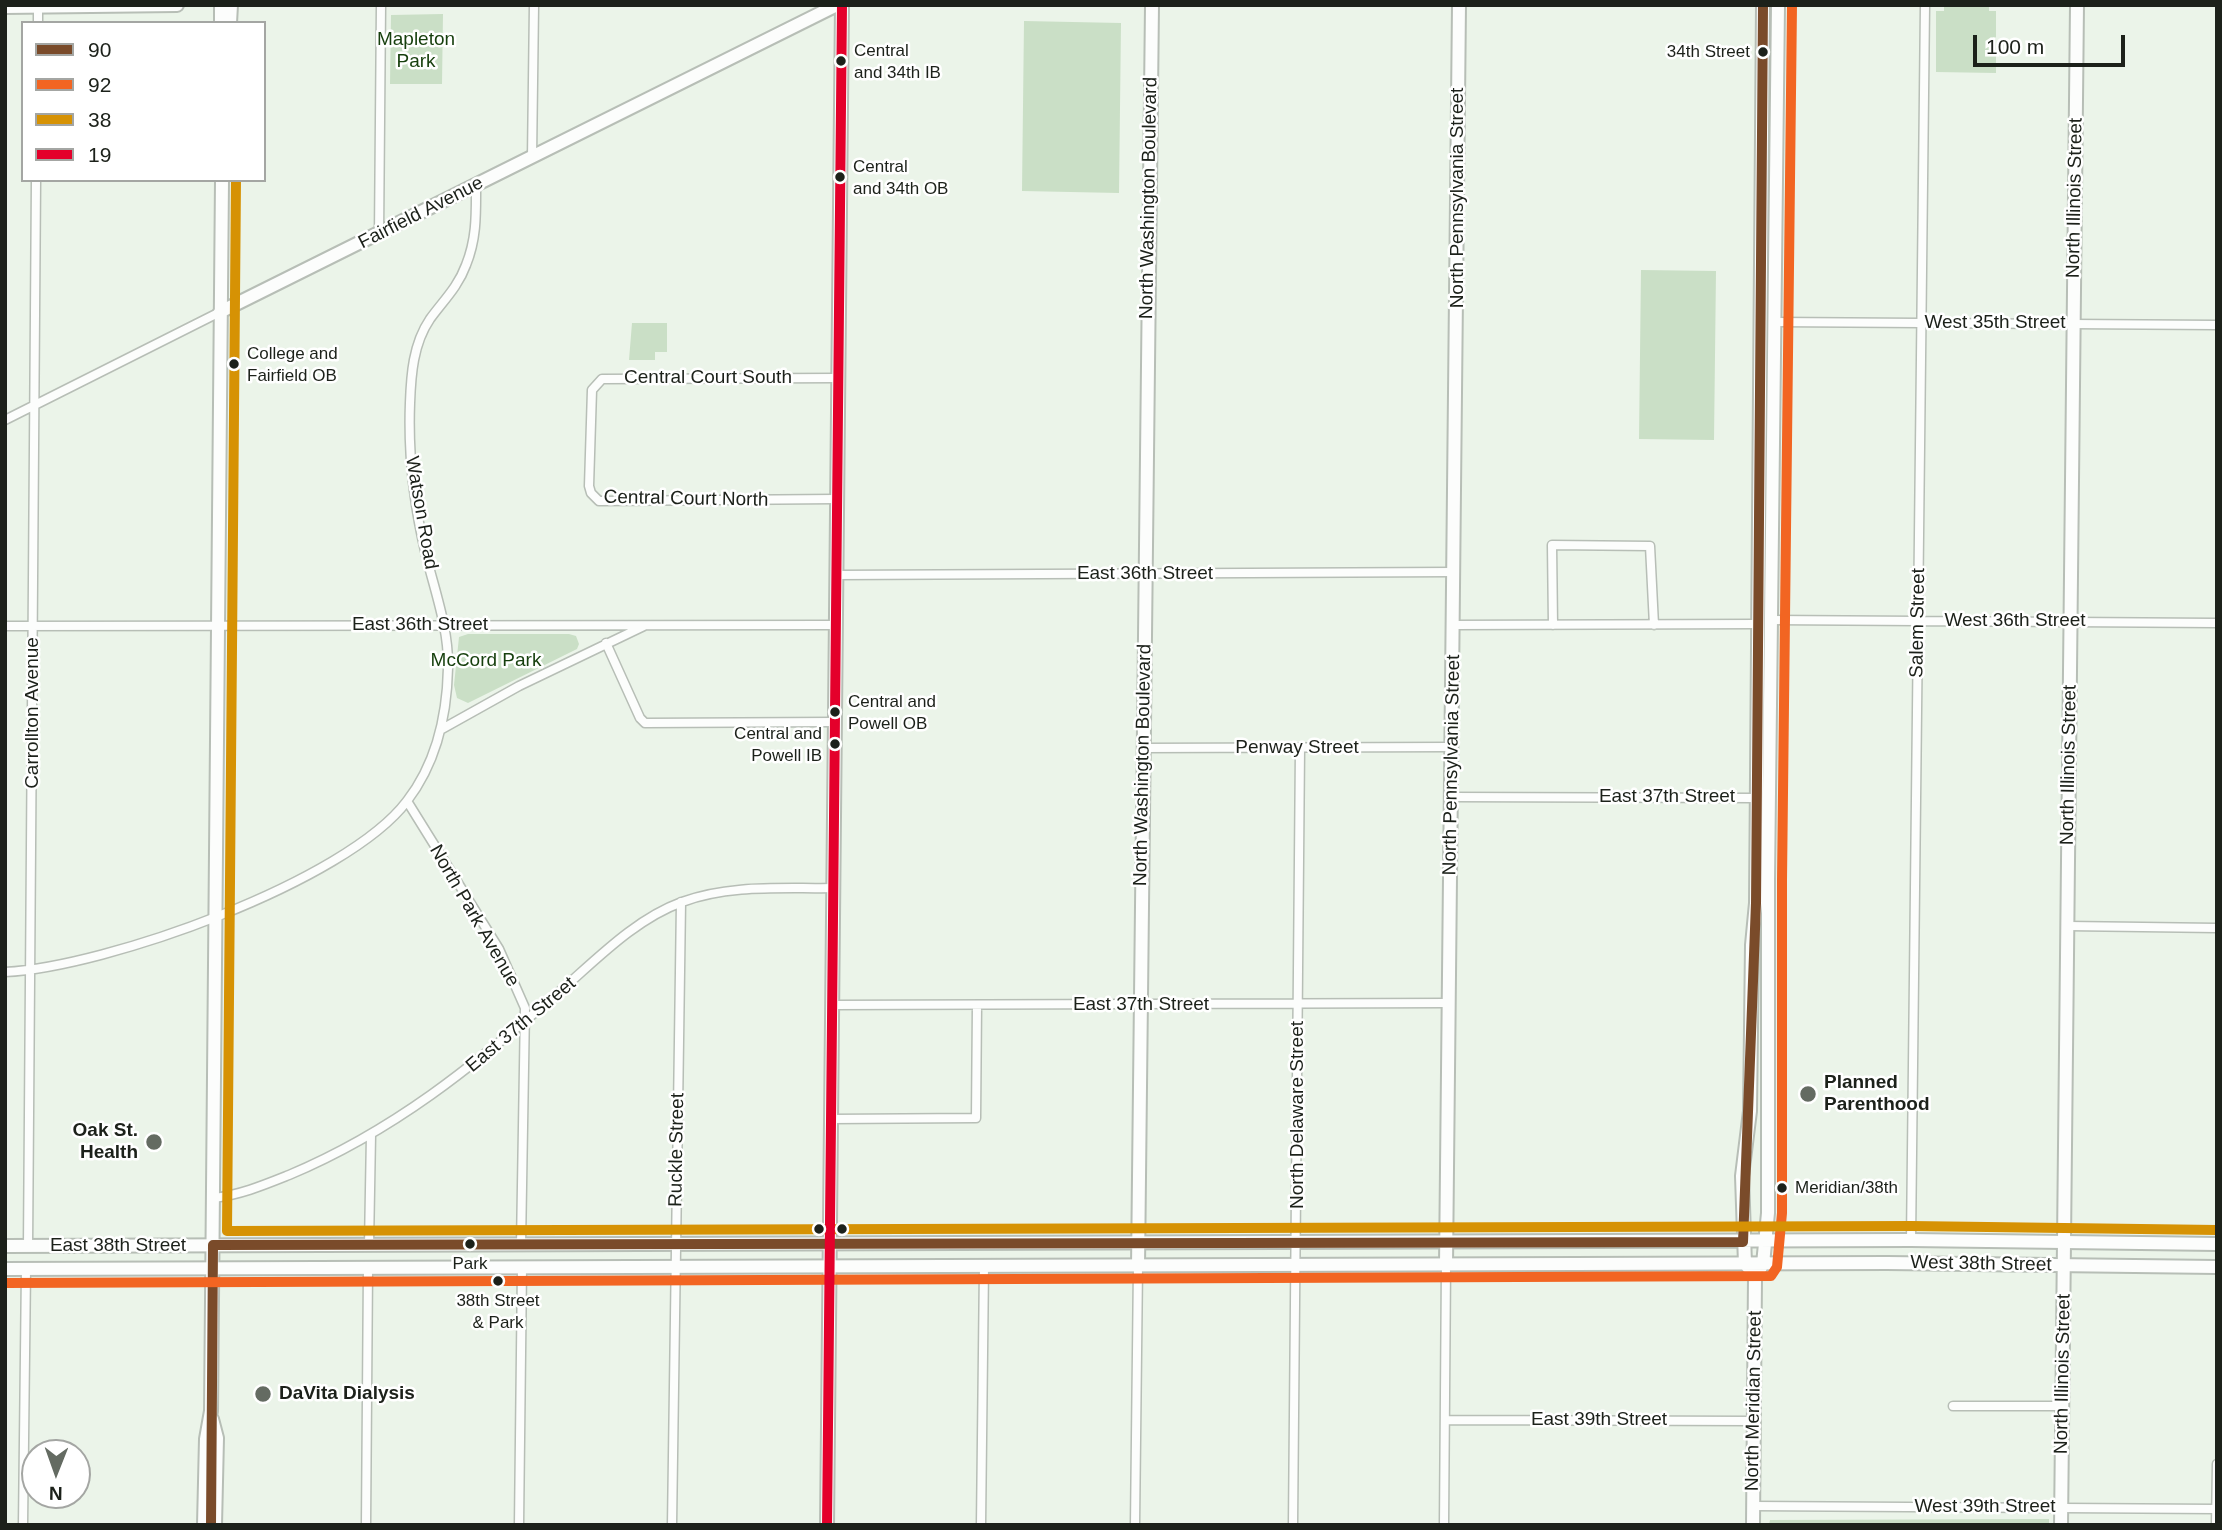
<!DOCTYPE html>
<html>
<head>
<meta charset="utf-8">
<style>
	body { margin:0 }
	#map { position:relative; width:2222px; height:1530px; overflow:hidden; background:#ebf4e9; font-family:Helvetica,sans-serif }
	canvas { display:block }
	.frame { position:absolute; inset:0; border:7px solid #1c211a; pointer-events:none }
	.legend { position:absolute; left:21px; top:21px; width:245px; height:161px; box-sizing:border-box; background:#fff; border:2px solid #a4a6a3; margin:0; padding:9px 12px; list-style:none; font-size:21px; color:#1c211a }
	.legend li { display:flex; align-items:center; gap:14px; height:35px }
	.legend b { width:35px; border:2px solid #a4a6a3 }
	.north { position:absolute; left:21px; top:1439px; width:70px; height:70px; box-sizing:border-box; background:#fff; border:2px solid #a4a6a3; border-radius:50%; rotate:181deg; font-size:19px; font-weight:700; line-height:28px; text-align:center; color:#1c211a }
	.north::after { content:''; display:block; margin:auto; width:24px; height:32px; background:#646b62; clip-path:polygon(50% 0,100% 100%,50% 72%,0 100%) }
	.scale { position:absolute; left:1973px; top:35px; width:152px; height:32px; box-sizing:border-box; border:4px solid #1c211a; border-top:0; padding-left:9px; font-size:21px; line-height:24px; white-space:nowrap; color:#1c211a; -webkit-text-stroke:5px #fff; paint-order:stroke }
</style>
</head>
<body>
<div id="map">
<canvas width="2222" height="1530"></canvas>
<div class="frame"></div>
<ul class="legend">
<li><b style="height:9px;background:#7a4b2a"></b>90</li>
<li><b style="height:9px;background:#f26522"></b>92</li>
<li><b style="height:9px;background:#d69204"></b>38</li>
<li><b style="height:9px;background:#e4002b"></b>19</li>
</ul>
<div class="north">N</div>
<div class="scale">100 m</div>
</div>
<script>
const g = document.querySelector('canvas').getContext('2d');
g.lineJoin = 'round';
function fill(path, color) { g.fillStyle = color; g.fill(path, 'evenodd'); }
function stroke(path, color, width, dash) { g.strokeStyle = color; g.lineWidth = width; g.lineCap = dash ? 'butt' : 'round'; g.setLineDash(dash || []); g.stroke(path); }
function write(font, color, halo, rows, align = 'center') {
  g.font = font + ' Helvetica,sans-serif'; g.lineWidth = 5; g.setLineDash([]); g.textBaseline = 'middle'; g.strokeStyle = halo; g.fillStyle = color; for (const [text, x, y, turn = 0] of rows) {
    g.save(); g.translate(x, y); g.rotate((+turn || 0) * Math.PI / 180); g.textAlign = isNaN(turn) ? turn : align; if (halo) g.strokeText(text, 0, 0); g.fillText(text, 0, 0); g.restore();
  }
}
fill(new Path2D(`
	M1944 5H1989V11H1996V73L1936 72V11H1944Z
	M443 14 442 84H390L391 15Z
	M1024 21 1121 23 1119 193 1022 191Z
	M1641 270 1716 271 1714 440 1639 439Z
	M632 323H667V352H655V360H629Z
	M468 634H569L576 636 579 644 577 649 468 703 457 698 454 685 459 637Z
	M2049 1519V1525H1769L1770 1520Z`), '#cadfc6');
const street = new Path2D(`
	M38 23V5
	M532 158 534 5
	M379 235 381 5
	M1774 322 2217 325
	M5 420 220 312
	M836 499 599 501 591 493 589 486 592 390 602 379 838 378
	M836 575 1454 572
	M1771 620 2217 623
	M1453 625 1759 624
	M1553 625 1552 545 1650 546 1654 625
	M5 626 835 625
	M606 643 640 718 645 723 835 722
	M442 729 519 686 644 626
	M1142 748 1452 747
	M1451 797 1757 798
	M407 801 499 949 525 1008 521 1245
	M2068 926 2217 928
	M5 972C106 967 346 882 407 801 437 762 447 716 448 668 449 629 435 592 426 555 414 506 408 455 410 403 411 375 413 344 430 319 443 301 458 287 466 265 477 238 476 213 476 185
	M832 1005 1449 1003
	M831 1119 976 1118 977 1005
	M213 1198C240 1195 264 1185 289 1175 394 1131 473 1066 559 992 596 960 635 919 682 902 730 884 784 889 834 888
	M1911 1240 1925 5
	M369 1245 371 1135
	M28 1246 36 180
	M1953 1406H2062
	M1445 1420 1754 1421
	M1753 1506 2217 1509
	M23 1525 26 1269
	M366 1525 368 1268
	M519 1525 522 1267
	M672 1525 681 902
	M981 1525 984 1266
	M1135 1525 1138 1266
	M1293 1525 1300 748
	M1444 1525 1446 1265
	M2216 1525 2217 1464`);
const secondary = new Path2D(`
	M5 7 177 5
	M221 23V5
	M230 23 231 5
	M220 312 837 5
	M1446 1265 1459 5
	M1138 1266 1152 5
	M212 1419 217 1438 215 1525
	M204 1525 206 1439 211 1411 222 180
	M827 1525 842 5
	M2061 1525 2077 5`);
const primary = new Path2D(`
	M5 1246 1911 1240 2217 1244
	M1749 1268 1745 1264 1742 1176 1750 1111 1752 945 1756 903 1763 5
	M5 1269 1887 1263 2217 1267
	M1753 1525 1755 1277 1763 1264 1768 1213V879L1778 5`);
stroke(street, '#b7beb6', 11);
stroke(secondary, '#b7beb6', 16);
stroke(primary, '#b7beb6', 16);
stroke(street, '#fcfdfc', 8);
stroke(secondary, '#fcfdfc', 12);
stroke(primary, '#fcfdfc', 12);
stroke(new Path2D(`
	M211 1525 213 1245 1743 1242 1756 903 1763 5`), '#7a4b2a', 10);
stroke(new Path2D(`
	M5 1283 1771 1276 1777 1267 1782 1213V879L1792 5`), '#f26522', 10);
stroke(new Path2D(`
	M236 180 227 1231 1911 1226 2217 1230`), '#d69204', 10);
stroke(new Path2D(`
	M827 1525 842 5`), '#e4002b', 10);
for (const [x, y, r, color] of [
	[1763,52,6,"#1c211a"],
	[841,61,6,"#1c211a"],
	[840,177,6,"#1c211a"],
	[234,364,6,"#1c211a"],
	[835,712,6,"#1c211a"],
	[835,744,6,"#1c211a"],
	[1808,1094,9,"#646b62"],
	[154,1142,9,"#646b62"],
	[1782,1188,6,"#1c211a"],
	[819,1229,6,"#1c211a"],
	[842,1229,6,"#1c211a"],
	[470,1244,6,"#1c211a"],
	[498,1281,6,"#1c211a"],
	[263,1394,9,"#646b62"]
]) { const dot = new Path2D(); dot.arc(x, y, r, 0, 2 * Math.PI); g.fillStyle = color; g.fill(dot); stroke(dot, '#fff', 2.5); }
write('17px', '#1c211a', '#fff', [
	["Central",854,51],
	["and 34th IB",854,73],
	["34th Street",1750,52,"right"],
	["Central",853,167],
	["and 34th OB",853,189],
	["College and",247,354],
	["Fairfield OB",247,376],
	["Central and",848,702],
	["Powell OB",848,724],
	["Central and",822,734,"right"],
	["Powell IB",822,756,"right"],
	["Meridian/38th",1795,1188],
	["Park",470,1264,"center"],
	["38th Street",498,1301,"center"],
	["& Park",498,1323,"center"]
], 'left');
write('19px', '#163f0d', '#fff', [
	["Mapleton",416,40],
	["Park",416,62],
	["McCord Park",486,661]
]);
write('19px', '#1c211a', '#fff', [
	["North Washington Boulevard",1149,198,-89],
	["North Pennsylvania Street",1458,198,-90],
	["North Illinois Street",2075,198,-89],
	["Fairfield Avenue",421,213,-27],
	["West 35th Street",1995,323],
	["Central Court South",708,378],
	["Central Court North",686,499,1],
	["Watson Road",421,513,80],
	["East 36th Street",1145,574],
	["West 36th Street",2015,621],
	["Salem Street",1918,623,-89],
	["East 36th Street",420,625],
	["Carrollton Avenue",33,713,-90],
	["Penway Street",1297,748],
	["North Washington Boulevard",1143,765,-89],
	["North Pennsylvania Street",1452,765,-89],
	["North Illinois Street",2069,765,-89],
	["East 37th Street",1667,797],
	["North Park Avenue",474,916,60],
	["East 37th Street",1141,1005],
	["East 37th Street",521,1025,-40],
	["North Delaware Street",1298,1115,-90],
	["Ruckle Street",677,1150,-89],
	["East 38th Street",118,1246],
	["West 38th Street",1981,1264,1],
	["North Illinois Street",2063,1374,-89],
	["North Meridian Street",1754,1401,-89],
	["East 39th Street",1599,1420],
	["West 39th Street",1985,1507]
]);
write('bold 19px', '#1c211a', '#fff', [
	["Planned",1824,1083],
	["Parenthood",1824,1105],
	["Oak St.",138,1131,"right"],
	["Health",138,1153,"right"],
	["DaVita Dialysis",279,1394]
], 'left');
</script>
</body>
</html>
